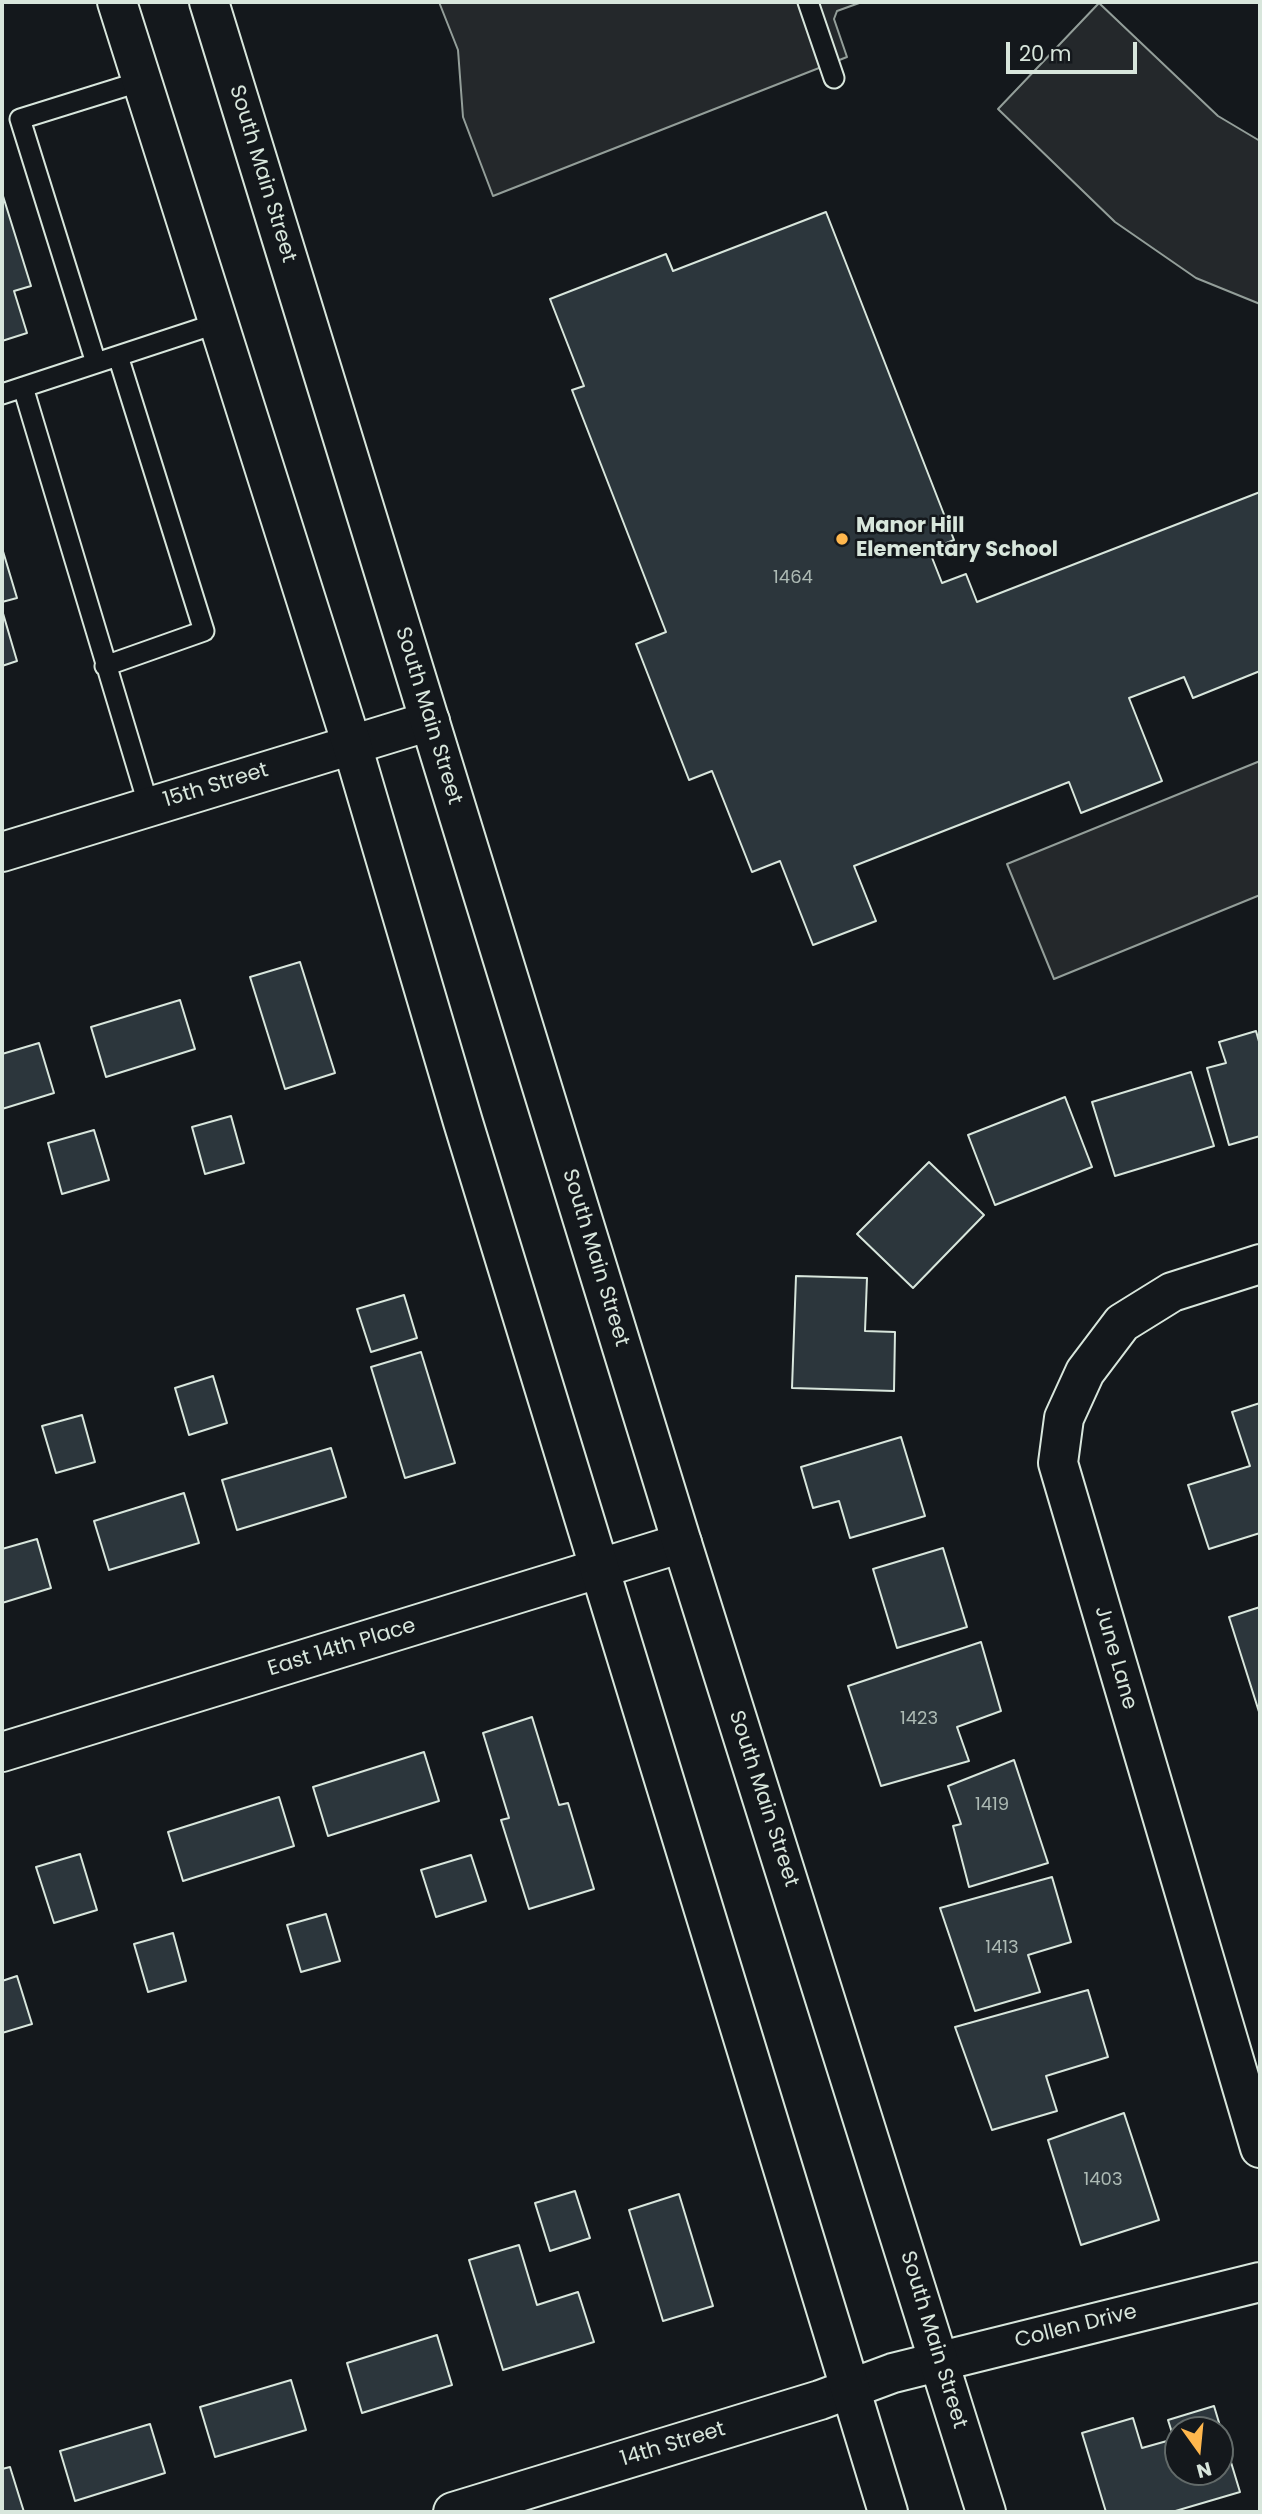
<!DOCTYPE html>
<html>
<head>
<meta charset="utf-8">
<style>
	body { margin:0 }
	#map { position:relative; width:1262px; height:2514px; overflow:hidden; background:#14181c; font-family:Poppins,sans-serif }
	canvas { display:block }
	.frame { position:absolute; inset:0; border:4px solid #d8e6dc; pointer-events:none }
	.north { position:absolute; left:1164px; top:2416px; width:70px; height:70px; box-sizing:border-box; background:#14181c; border:2px solid #626a69; border-radius:50%; rotate:165deg; font-size:19px; font-weight:700; line-height:28px; text-align:center; color:#d8e6dc }
	.north::after { content:''; display:block; margin:auto; width:24px; height:32px; background:#ffb74d; clip-path:polygon(50% 0,100% 100%,50% 72%,0 100%) }
	.scale { position:absolute; left:1006px; top:42px; width:131px; height:32px; box-sizing:border-box; border:4px solid #d8e6dc; border-top:0; padding-left:9px; font-size:21px; line-height:24px; white-space:nowrap; color:#d8e6dc; -webkit-text-stroke:5px #14181c; paint-order:stroke }
</style>
</head>
<body>
<div id="map">
<canvas width="1262" height="2514"></canvas>
<div class="frame"></div>
<div class="north">N</div>
<div class="scale">20 m</div>
</div>
<script>
const g = document.querySelector('canvas').getContext('2d');
g.lineJoin = 'round';
function fill(path, color) { g.fillStyle = color; g.fill(path, 'evenodd'); }
function stroke(path, color, width, dash) { g.strokeStyle = color; g.lineWidth = width; g.lineCap = dash ? 'butt' : 'round'; g.setLineDash(dash || []); g.stroke(path); }
function write(font, color, halo, rows, align = 'center') {
  g.font = font + ' Poppins,sans-serif'; g.lineWidth = 5; g.setLineDash([]); g.textBaseline = 'middle'; g.strokeStyle = halo; g.fillStyle = color; for (const [text, x, y, turn = 0] of rows) {
    g.save(); g.translate(x, y); g.rotate((+turn || 0) * Math.PI / 180); g.textAlign = isNaN(turn) ? turn : align; if (halo) g.strokeText(text, 0, 0); g.fillText(text, 0, 0); g.restore();
  }
}
const parking = new Path2D(`
	M439 2H862L837 11 834 19 847 57 493 196 463 117 458 50Z
	M1099 3 1218 116 1260 141V304L1196 278 1115 222 998 109Z
	M1260 761V895L1054 979 1007 864Z`);
fill(parking, '#24282b');
stroke(parking, '#939e99', 2);
const building = new Path2D(`
	M3 196 31 286 14 291 27 333 2 341Z
	M826 212 954 540 929 550 942 583 966 574 977 602 1260 492V671L1193 698 1184 677 1129 698 1162 781 1081 813 1069 782 854 866 876 921 813 945 780 861 752 872 712 771 689 780 636 644 666 632 572 390 584 386 550 299 666 254 673 271Z
	M2 548 17 598 2 602Z
	M2 610 17 661 2 666Z
	M300 962 335 1073 285 1089 250 977Z
	M180 1000 195 1049 106 1077 91 1027Z
	M1256 1031 1260 1045V1136L1229 1145 1207 1068 1226 1063 1219 1042Z
	M39 1043 54 1093 2 1109V1054Z
	M1191 1072 1214 1146 1115 1176 1092 1102Z
	M1065 1097 1092 1167 995 1205 968 1135Z
	M231 1116 244 1163 205 1174 192 1127Z
	M94 1130 109 1180 62 1194 48 1143Z
	M929 1162 984 1215 913 1288 857 1234Z
	M796 1276 867 1278 865 1331 895 1332 894 1391 792 1388Z
	M404 1295 417 1338 371 1352 357 1309Z
	M421 1352 455 1463 405 1478 371 1367Z
	M213 1376 227 1423 189 1435 175 1388Z
	M1260 1403V1533L1209 1549 1188 1485 1250 1466 1232 1412Z
	M82 1415 95 1462 56 1473 42 1426Z
	M901 1437 925 1516 850 1538 839 1501 813 1508 801 1467Z
	M331 1448 346 1497 237 1530 222 1480Z
	M184 1493 199 1543 109 1570 94 1521Z
	M37 1539 51 1588 2 1603V1549Z
	M943 1548 967 1627 897 1648 873 1569Z
	M1260 1607V1715L1229 1617Z
	M981 1642 1001 1711 957 1727 969 1761 881 1786 848 1686Z
	M532 1717 559 1805 568 1803 594 1889 529 1909 501 1820 509 1818 483 1733Z
	M424 1752 439 1801 328 1836 313 1787Z
	M1014 1760 1048 1863 969 1887 953 1826 961 1824 948 1786Z
	M279 1797 294 1846 183 1881 168 1832Z
	M80 1854 97 1910 54 1923 36 1867Z
	M471 1855 486 1901 436 1917 421 1870Z
	M1052 1877 1071 1942 1028 1955 1040 1992 975 2011 940 1908Z
	M326 1914 340 1961 301 1972 287 1925Z
	M173 1933 186 1981 148 1992 134 1944Z
	M17 1976 32 2024 2 2033V1981Z
	M1088 1990 1108 2057 1046 2076 1057 2111 992 2130 955 2027Z
	M1124 2113 1159 2220 1081 2245 1048 2140Z
	M575 2191 590 2238 550 2251 535 2203Z
	M679 2194 713 2306 663 2321 629 2210Z
	M519 2245 537 2305 578 2292 594 2342 503 2370 469 2260Z
	M437 2335 452 2385 362 2413 347 2363Z
	M291 2380 306 2430 215 2457 200 2407Z
	M1214 2406 1240 2492 1172 2512H1106L1082 2433 1133 2418 1142 2448 1174 2439 1168 2420ZM1178 2430H1220V2472H1178Z
	M150 2424 165 2473 75 2501 60 2451Z
	M10 2467 24 2512H2V2469Z`);
fill(building, '#2c363c');
stroke(building, '#d8e6dc', 2);
const service = new Path2D(`
	M808 2 834 78
	M96 363 20 119 142 81
	M23 387 149 807
	M2 394 218 323
	M105 666 204 631 118 356`);
const minor = new Path2D(`
	M2 852 430 721
	M1260 1264 1172 1292 1122 1323 1085 1372 1064 1418 1058 1463 1260 2148
	M2 1752 682 1543
	M453 2512 820 2400 893 2373 1260 2282`);
const tertiary = new Path2D(`
	M117 2 352 745 463 1122 888 2512
	M209 2 682 1543 986 2512`);
stroke(service, '#d8e6dc', 23);
stroke(minor, '#d8e6dc', 42);
stroke(tertiary, '#d8e6dc', 42);
stroke(service, '#14181c', 19);
stroke(minor, '#14181c', 38);
stroke(tertiary, '#14181c', 38);
for (const [x, y, r, color] of [
	[842,539,7,"#ffb74d"]
]) { const dot = new Path2D(); dot.arc(x, y, r, 0, 2 * Math.PI); g.fillStyle = color; g.fill(dot); stroke(dot, '#14181c', 2.5); }
write('18px', '#adbab4', null, [
	["1464",793,578],
	["1423",919,1719],
	["1419",992,1805],
	["1413",1002,1948],
	["1403",1103,2180]
]);
write('21px', '#d8e6dc', '#14181c', [
	["South Main Street",262,174,73],
	["South Main Street",428,716,73],
	["15th Street",216,786,-17],
	["South Main Street",595,1258,73],
	["East 14th Place",342,1648,-17],
	["June Lane",1115,1658,74],
	["South Main Street",763,1799,72],
	["Collen Drive",1076,2327,-14],
	["South Main Street",933,2340,73],
	["14th Street",673,2445,-17]
]);
write('bold 21px', '#d8e6dc', '#14181c', [
	["Manor Hill",856,527],
	["Elementary School",856,551]
], 'left');
</script>
</body>
</html>
